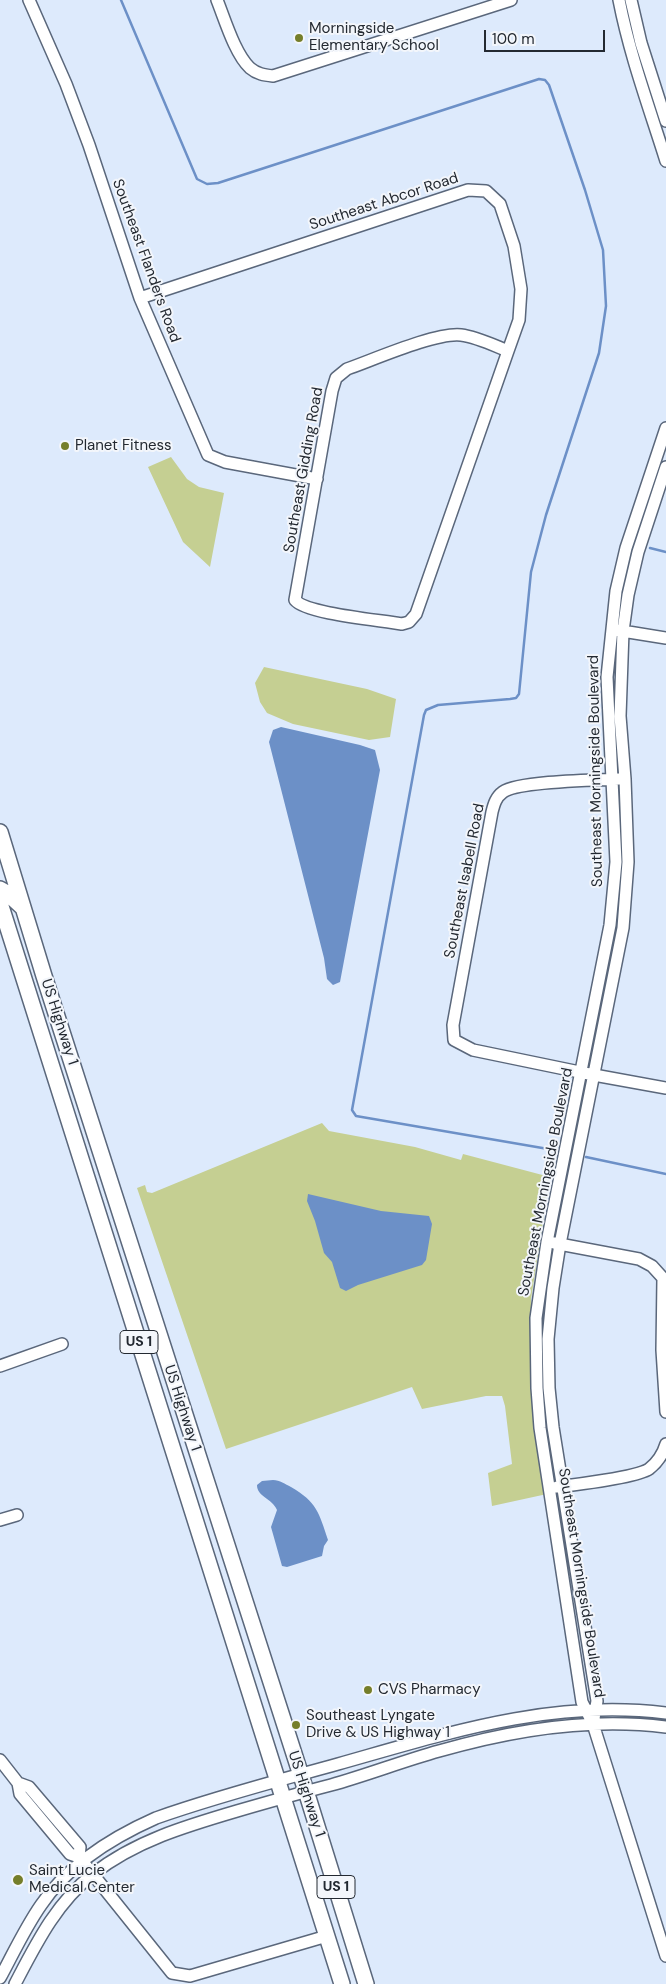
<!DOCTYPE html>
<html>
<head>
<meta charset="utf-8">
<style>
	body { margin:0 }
	#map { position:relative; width:666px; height:1984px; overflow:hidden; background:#ddeafc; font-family:"DM Sans",sans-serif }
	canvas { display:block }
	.scale { position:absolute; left:484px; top:30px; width:121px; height:22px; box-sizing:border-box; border:2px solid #232931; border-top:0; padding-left:6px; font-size:15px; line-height:18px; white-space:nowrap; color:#232931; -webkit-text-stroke:4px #f3f6fb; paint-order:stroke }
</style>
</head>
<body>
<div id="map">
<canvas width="666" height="1984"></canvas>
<div class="scale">100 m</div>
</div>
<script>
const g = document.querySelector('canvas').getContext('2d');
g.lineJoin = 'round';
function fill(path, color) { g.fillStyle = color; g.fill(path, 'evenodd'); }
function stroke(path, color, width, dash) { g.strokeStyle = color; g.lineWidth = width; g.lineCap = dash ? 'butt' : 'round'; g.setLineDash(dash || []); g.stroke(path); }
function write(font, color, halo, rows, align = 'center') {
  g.font = font + ' "DM Sans",sans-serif'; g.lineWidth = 4; g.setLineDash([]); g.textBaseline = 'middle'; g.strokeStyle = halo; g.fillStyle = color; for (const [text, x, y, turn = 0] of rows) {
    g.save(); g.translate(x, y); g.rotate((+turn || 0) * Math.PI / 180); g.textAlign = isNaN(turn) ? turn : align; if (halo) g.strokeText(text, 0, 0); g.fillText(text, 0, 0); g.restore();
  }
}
fill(new Path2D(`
	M171 457 187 479 199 487 224 493 210 567 183 542 148 467Z
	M264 667 367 689 396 699 390 737 369 740 293 724 267 713 260 702 255 683Z
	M322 1123 329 1131 415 1147 461 1160 463 1154 550 1177 531 1299 547 1494 492 1506 488 1473 512 1464 505 1406 502 1396H486L422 1409 412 1387 226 1449 137 1188 145 1185 147 1192 152 1193Z`), '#c5cf92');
fill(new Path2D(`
	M281 727 360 745 375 750 380 770 340 982 333 985 327 979 324 958 269 742 273 730Z
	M308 1194 381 1211 429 1216 432 1224 426 1260 422 1265 358 1285 346 1291 340 1288 332 1262 324 1253 315 1221 307 1201Z
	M273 1480C280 1480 285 1484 291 1487 317 1502 319 1513 328 1540L324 1546 322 1556 287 1567 282 1566 271 1527 277 1510C272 1498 257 1497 257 1485L262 1481Z`), '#6c90c7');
stroke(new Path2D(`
	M121 0 197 179 207 184 218 183 539 79 545 80 549 85 585 190 603 250 606 306 599 353 546 515 531 572 519 694 516 698 510 699 438 705 426 710 424 715 352 1110 356 1116 554 1150
	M650 548 666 552
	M586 1157 666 1174`), '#6c90c7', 2.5);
const minor = new Path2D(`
	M29 0 66 84 89 145 140 298 208 455 225 462 317 479
	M217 0C225 20 235 54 250 68 257 74 264 75 273 76L511 0
	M619 0C630 56 649 107 666 161
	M631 0 641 43 666 121
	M140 298 468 190 486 191 500 204 514 246 521 289 519 320 508 351 416 614 409 622 402 624C381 620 306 614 295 600L332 391 336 378 347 369C373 360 436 332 461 335 477 337 493 345 508 351
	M666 428 626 548 616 591 607 677 616 862 610 925 547 1242 536 1318 537 1388 540 1428 582 1702 593 1724 666 1956
	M616 630 666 638
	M619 779C597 780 518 781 503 792 496 797 494 804 492 812L453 1025 454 1040 473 1050 594 1075 666 1088
	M554 1243 639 1259 652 1266 663 1278 662 1350 666 1412
	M0 1366 62 1344
	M557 1487C574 1485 637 1477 649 1469 658 1462 663 1454 666 1444
	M0 1520 17 1515
	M593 1724 597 1701 553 1427 549 1388 548 1339 553 1288 560 1244 623 928 628 862 625 779 620 716 623 631 628 595 638 552 666 467
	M0 1760 18 1783 20 1794 70 1854 79 1857 172 1973 190 1976 327 1936
	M18 1783 29 1787 80 1847 79 1857
	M0 1978C13 1954 25 1928 41 1905 68 1865 113 1837 156 1818 215 1797 277 1781 338 1764 448 1733 550 1699 666 1713
	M15 1984C36 1944 56 1903 93 1874 135 1841 186 1826 237 1811 268 1802 300 1793 331 1785 367 1775 403 1761 439 1751 512 1730 590 1717 666 1727`);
const major = new Path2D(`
	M0 832 44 976 306 1791 366 1984
	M0 889 7 893 22 907
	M0 903 342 1984`);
stroke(minor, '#5a677b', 14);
stroke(major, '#5a677b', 18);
stroke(minor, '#fff', 11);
stroke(major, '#fff', 15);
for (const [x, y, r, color] of [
	[299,38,5,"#757e2a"],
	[65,446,5,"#757e2a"],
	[368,1690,5,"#757e2a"],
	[296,1725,5,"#757e2a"],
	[18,1880,6,"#757e2a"]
]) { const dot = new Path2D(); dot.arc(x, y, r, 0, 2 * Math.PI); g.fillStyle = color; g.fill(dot); stroke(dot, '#f3f6fb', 2); }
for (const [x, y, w] of [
	[139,1342,38],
	[336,1887,38]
]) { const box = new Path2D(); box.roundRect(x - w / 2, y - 11.5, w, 23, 4); g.fillStyle = '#f3f6fb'; g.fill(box); stroke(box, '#232931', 1); }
write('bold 14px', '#232931', null, [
	["US 1",139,1342],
	["US 1",336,1887]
]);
write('15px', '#232931', '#f3f6fb', [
	["Morningside",309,29],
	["Elementary School",309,46],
	["Planet Fitness",75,446],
	["CVS Pharmacy",378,1690],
	["Southeast Lyngate",306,1716],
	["Drive & US Highway 1",306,1733],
	["Saint Lucie",29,1871],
	["Medical Center",29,1888]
], 'left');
write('15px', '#232931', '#f3f6fb', [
	["Southeast Abcor Road",384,202,-18],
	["Southeast Flanders Road",146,261,70],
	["Southeast Gidding Road",304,470,-80],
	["Southeast Morningside Boulevard",596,771,-91],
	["Southeast Isabell Road",465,881,-79],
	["US Highway 1",59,1022,72],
	["Southeast Morningside Boulevard",546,1182,-79],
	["US Highway 1",182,1408,72],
	["Southeast Morningside Boulevard",581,1583,81],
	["US Highway 1",306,1794,72]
]);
</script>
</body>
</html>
